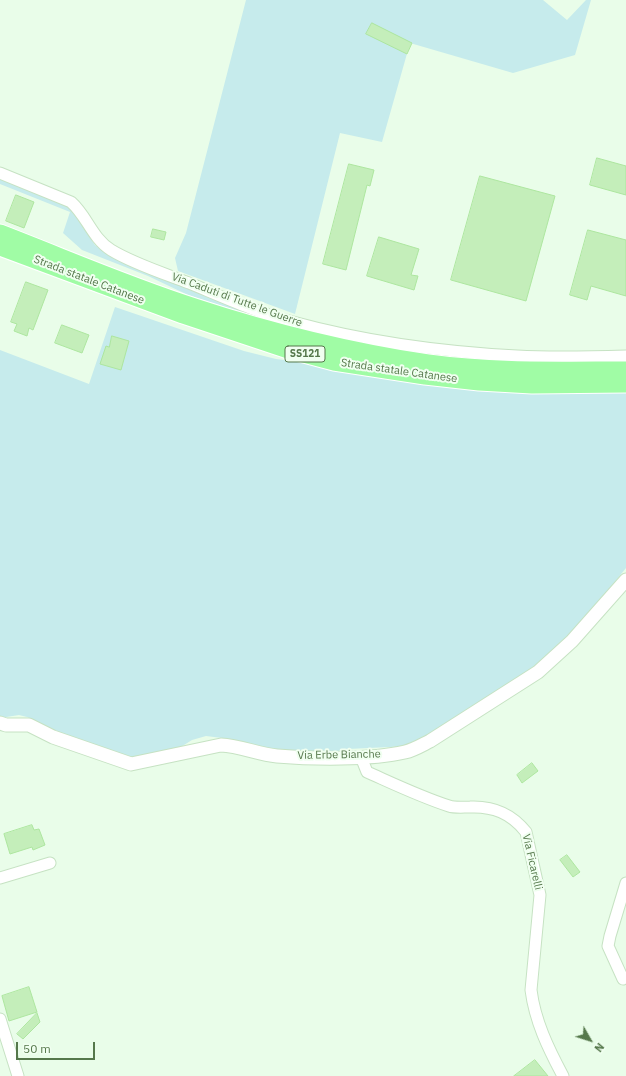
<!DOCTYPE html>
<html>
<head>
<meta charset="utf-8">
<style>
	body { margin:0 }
	#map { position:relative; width:626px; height:1076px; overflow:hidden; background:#e9fde9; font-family:"IBM Plex Sans",sans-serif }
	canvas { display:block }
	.north { position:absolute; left:570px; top:1020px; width:40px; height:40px; -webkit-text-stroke:3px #f0fff0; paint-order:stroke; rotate:129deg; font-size:11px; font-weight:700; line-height:16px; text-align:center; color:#55784b }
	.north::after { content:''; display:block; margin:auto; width:14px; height:18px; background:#55784b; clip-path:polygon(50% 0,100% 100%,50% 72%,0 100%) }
	.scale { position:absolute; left:16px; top:1042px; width:79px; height:18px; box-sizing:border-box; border:2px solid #55784b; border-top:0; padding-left:5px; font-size:12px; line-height:14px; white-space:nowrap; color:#55784b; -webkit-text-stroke:3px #f0fff0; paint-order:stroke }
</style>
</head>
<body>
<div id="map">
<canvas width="626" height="1076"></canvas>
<div class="north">N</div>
<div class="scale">50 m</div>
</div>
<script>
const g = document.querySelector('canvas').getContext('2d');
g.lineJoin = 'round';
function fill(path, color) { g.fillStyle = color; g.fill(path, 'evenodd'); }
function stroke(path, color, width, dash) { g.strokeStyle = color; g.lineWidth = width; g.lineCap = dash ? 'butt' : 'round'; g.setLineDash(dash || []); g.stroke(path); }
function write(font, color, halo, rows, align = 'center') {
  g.font = font + ' "IBM Plex Sans",sans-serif'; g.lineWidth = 4; g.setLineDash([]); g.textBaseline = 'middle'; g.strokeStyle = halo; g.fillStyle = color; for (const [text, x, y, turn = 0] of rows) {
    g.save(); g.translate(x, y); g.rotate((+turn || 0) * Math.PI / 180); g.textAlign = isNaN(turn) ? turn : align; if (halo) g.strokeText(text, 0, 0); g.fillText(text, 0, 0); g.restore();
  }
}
fill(new Path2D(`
	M246 0H543L567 20 586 0H591L575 55 513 73 410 43 382 142 340 133 295 314 178 271 175 258 186 233Z
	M0 179 62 203 70 208 95 245 108 255 256 317 188 295 148 276 82 250 63 233 70 212 0 184Z
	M115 307 244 351 276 359 315 364 626 391V568L587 616 536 668 410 746 348 749 334 753 276 751 230 739 206 736 192 740 176 750 132 758 74 739 27 717 19 715 0 718V350L89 384Z`), '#c6ebec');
const building = new Path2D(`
	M372 23 412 43 407 54 366 34Z
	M597 158 626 166V195L590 185Z
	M349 164 374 170 370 186 367 185 346 270 323 264Z
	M480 176 555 196 526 301 451 280Z
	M16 195 34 202 24 228 6 221Z
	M153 229 166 232 164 240 151 237Z
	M588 230 626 240V296L591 286 587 300 570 295Z
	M379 237 419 249 411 275 418 276 414 290 367 276Z
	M26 282 48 290 33 330 29 328 27 336 14 331 17 324 11 322Z
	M62 325 89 335 82 353 55 343Z
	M112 336 129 341 121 370 100 364 106 346 109 347Z
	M532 763 538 771 522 783 517 775Z
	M32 825 34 830 39 829 45 845 33 850 32 847 10 854 4 834Z
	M567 855 580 872 573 877 560 860Z
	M29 987 37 1012 9 1021 2 996Z
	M37 1013 40 1022 23 1039 17 1034Z
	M535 1060 548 1076H514Z`);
fill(building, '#c4eeba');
stroke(building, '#ade69f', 1);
const minor = new Path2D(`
	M0 173 71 202C87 216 92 238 111 250 134 264 163 273 189 283 223 297 258 313 293 322 366 342 443 352 517 356 553 358 590 357 626 356
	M361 757 367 772C394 784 421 797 449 806 455 808 463 807 470 807 493 806 511 813 526 832L540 895 531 990C535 1021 548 1048 563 1076
	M0 878 50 863
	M623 979 608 946 610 936 626 883
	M0 1019 18 1076`);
const tertiary = new Path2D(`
	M0 723 6 725H29L53 737 131 764 221 745C240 746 258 754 277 756 312 759 371 760 405 752 414 750 422 745 430 741L538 672 572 641 626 580`);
const primary = new Path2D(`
	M0 233C65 258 129 286 195 307 271 332 349 351 428 363 493 372 560 370 626 370
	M0 247 183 315 285 349 334 362 425 376 479 382 532 385 626 384`);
stroke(minor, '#c6e2c3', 13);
stroke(tertiary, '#c6e2c3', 15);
stroke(primary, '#fff', 19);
stroke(minor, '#fff', 11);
stroke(tertiary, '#fff', 13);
stroke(primary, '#a0fca5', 17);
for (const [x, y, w] of [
	[305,354,40]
]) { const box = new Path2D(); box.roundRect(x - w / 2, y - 8, w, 16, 3); g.fillStyle = '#f0fff0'; g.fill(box); stroke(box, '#55784b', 1); }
write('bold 10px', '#55784b', null, [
	["SS121",305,354]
]);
write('11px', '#55784b', '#f0fff0', [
	["Strada statale Catanese",89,280,21],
	["Via Caduti di Tutte le Guerre",237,300,20],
	["Strada statale Catanese",399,371,8],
	["Via Erbe Bianche",339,755,-1],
	["Via Ficarelli",532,862,77]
]);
</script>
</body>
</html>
